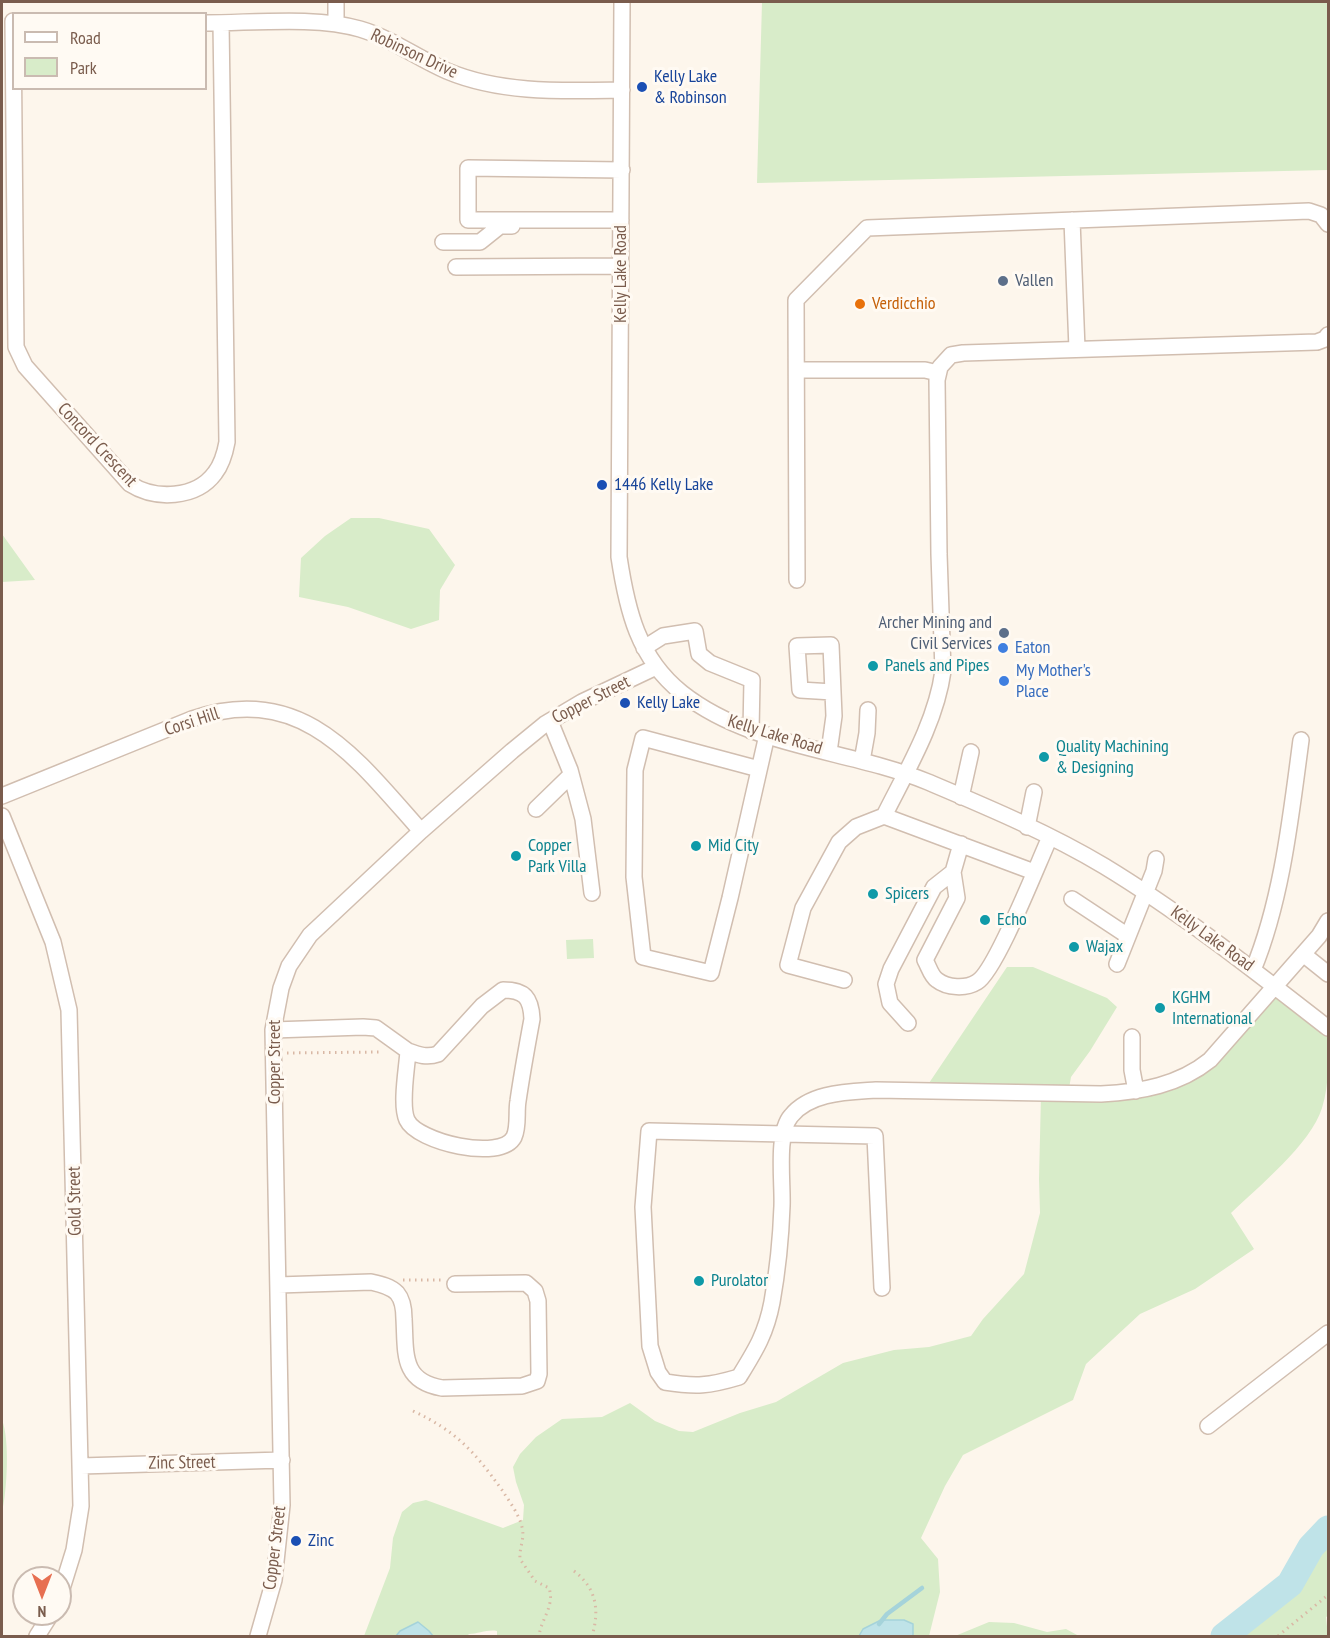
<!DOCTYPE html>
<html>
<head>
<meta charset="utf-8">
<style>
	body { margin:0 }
	#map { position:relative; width:1330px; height:1638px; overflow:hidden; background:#fdf6ec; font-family:"PT Sans Narrow",sans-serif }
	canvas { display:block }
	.frame { position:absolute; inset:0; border:3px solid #7a5c4d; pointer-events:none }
	.legend { position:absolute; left:12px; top:12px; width:195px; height:78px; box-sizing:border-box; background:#fffaf3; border:2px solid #cabbb1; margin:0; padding:8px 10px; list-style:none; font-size:18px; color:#7a5c4d }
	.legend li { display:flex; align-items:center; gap:12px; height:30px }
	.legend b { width:30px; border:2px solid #cabbb1 }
	.north { position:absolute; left:12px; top:1566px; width:60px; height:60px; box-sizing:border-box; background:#fffaf3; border:2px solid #cabbb1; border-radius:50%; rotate:180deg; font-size:16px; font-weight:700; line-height:24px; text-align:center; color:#7a5c4d }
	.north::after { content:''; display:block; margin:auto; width:21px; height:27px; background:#e76f51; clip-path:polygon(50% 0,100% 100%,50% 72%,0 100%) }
</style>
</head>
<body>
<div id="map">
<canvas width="1330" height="1638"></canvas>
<div class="frame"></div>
<ul class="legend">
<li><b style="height:8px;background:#fff"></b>Road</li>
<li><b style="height:16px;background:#d8ecc9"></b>Park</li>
</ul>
<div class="north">N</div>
</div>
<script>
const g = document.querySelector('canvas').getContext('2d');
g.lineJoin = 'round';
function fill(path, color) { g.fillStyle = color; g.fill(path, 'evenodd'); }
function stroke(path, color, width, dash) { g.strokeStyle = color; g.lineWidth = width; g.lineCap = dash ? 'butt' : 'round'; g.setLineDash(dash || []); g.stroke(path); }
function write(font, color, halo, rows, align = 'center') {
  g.font = font + ' "PT Sans Narrow",sans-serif'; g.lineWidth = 6; g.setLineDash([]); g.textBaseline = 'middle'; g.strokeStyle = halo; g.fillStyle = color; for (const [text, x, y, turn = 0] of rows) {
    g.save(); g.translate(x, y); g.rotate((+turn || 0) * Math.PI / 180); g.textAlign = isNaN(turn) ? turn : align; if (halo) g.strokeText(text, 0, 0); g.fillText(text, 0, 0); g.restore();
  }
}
fill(new Path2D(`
	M762 2H1328V170L757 183Z
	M351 518H379L429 529 455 565 440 590 439 620 411 629 348 607 299 597 301 558 325 536Z
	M2 534 35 580 2 582Z
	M593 939 594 958 567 959 566 940Z
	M1007 967H1033L1107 998 1117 1007 1090 1051 1071 1077 1068 1094 1179 1081 1275 988 1328 1030C1328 1056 1330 1083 1322 1108 1311 1144 1258 1187 1231 1213L1254 1249 1195 1289 1140 1314 1086 1364 1073 1400 963 1455 945 1486 921 1538 938 1559 940 1592 929 1636H497V1631C488 1629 478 1634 469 1634L467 1636H433L429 1631 418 1622 400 1631 396 1636H364L390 1568 393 1538 402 1512 413 1503 426 1500 503 1528 523 1520 524 1505 516 1482 513 1467 520 1454 536 1437 562 1419 602 1417 630 1403 655 1421 679 1431 693 1432 740 1413 776 1402 843 1363 894 1350 929 1347 971 1336 983 1319 1024 1274 1040 1213 1039 1179 1041 1095 923 1092Z
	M2 1420C10 1440 7 1491 2 1512Z
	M1328 1530V1616L1326 1617 1328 1636H1226L1291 1585 1312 1548Z
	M989 1622 1014 1623 1047 1632 1066 1629 1079 1636H955Z`), '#d8ecc9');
const water = new Path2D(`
	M881 1620H904L913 1624V1636H859L863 1629Z
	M418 1622 429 1631 433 1636H396L400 1631Z`);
fill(water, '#bfe3e8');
stroke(water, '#a5d3da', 1.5);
stroke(new Path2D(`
	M879 1624 887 1614 922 1588`), '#a5d3da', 4.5);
stroke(new Path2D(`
	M1224 1636 1290 1584 1311 1547 1328 1529`), '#bfe3e8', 27);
const minor = new Path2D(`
	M336 2V24
	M622 2 619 557C627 610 638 658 682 693 752 748 847 749 928 782 987 807 1049 833 1104 866 1183 914 1256 972 1328 1028
	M13 21 16 347 25 366 130 484C155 500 196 499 215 473 222 464 225 453 227 442L221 23
	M206 23C252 23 317 16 360 29 391 38 417 58 447 71 502 94 564 91 622 90
	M621 220H468V168L622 170
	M1072 220 1077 349
	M443 242H480L500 226H512
	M456 267 621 266
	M797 370H925L938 373
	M797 580 796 300 867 228 1309 211 1321 215 1328 224
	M644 648 663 636 695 631 699 654 710 663 752 680 751 731
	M550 721 570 770 583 819 592 893
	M829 752 834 716 831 645 797 646 800 690 833 692
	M862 761 867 733 868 710
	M759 769 643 738 635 770 634 877 643 957 711 973 730 898 767 735
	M2 796 192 719C302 681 356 758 421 831
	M961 797 971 752
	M536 809 571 775
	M2 816 53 942 69 1010 81 1506 74 1550 60 1595
	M1027 827 1034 792
	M953 872 957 898 925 960C929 967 931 976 937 980 947 988 966 989 977 982 996 971 1038 863 1050 837
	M1034 872 884 816C907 770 936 722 943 671L939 554 937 380 940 367 951 355 963 353 1317 342 1325 339 1328 335
	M1072 899 1128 936
	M1303 954 1328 974
	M1117 964 1154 871 1156 859
	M1253 970C1282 900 1291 815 1301 740
	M844 980 788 965 803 908 839 842 856 827 884 816
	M503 990C525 990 531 998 532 1019 527 1046 522 1073 518 1101 516 1112 519 1126 514 1137 501 1162 417 1142 407 1120 400 1105 407 1068 408 1051 419 1055 427 1058 438 1054L482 1006Z
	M908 1023 890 1003 886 984 891 969 934 887 953 872 961 844
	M273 1030 363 1027 376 1028 408 1051
	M1132 1037V1070L1136 1091
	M278 1285 371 1282C380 1284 390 1286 397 1293 403 1300 404 1310 404 1319 406 1353 401 1381 442 1388L522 1386 537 1381 539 1374 538 1301 535 1291 526 1283 455 1284
	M882 1288 875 1136 649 1131 643 1207 650 1346 658 1372 665 1382C696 1387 709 1386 739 1377 755 1351 766 1334 772 1302 777 1274 781 1235 782 1206 783 1183 776 1133 791 1116 810 1092 848 1092 876 1090L1101 1094C1141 1092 1179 1085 1210 1060L1319 936 1328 921
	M1208 1426 1328 1333
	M81 1466 282 1460
	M37 1636 51 1614
	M258 1636 274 1580 282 1505 273 1030 281 988 289 966 310 935 421 831 512 751 545 724 582 702 656 667`);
stroke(minor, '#d1beb0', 18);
stroke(new Path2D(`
	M287 1053 382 1052
	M403 1280H442
	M413 1411C456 1431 474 1451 502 1490 509 1501 519 1514 522 1527 525 1539 519 1548 520 1559L535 1581 549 1588C555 1606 541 1619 539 1636
	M574 1571C596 1588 600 1609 592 1636
	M1278 1636 1328 1595`), '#d9b8a5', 3, [1.5, 4.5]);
stroke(minor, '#fff', 15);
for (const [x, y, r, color] of [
	[642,87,6,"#1a4fb4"],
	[1003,281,6,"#5c6f8a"],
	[860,304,6,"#e8710a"],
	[602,485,6,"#1a4fb4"],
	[1004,633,6,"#5c6f8a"],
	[1003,648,6,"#3f7fe0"],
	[873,666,6,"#0f9aa8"],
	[1004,681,6,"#3f7fe0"],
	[625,703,6,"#1a4fb4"],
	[1044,757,6,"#0f9aa8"],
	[696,846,6,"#0f9aa8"],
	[516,856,6,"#0f9aa8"],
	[873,894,6,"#0f9aa8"],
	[985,920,6,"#0f9aa8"],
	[1074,947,6,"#0f9aa8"],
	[1160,1008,6,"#0f9aa8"],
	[699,1281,6,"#0f9aa8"],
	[296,1541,6,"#1a4fb4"]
]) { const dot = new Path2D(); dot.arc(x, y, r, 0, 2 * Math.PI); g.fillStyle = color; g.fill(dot); stroke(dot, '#fffaf3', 2); }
write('18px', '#7a5c4d', '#fffaf3', [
	["Robinson Drive",414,54,25],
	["Kelly Lake Road",621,274,-90],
	["Concord Crescent",97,445,47],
	["Copper Street",591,700,-27],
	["Corsi Hill",192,722,-18],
	["Kelly Lake Road",775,735,17],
	["Kelly Lake Road",1212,939,36],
	["Copper Street",275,1062,-90],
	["Gold Street",75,1201,-91],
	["Zinc Street",182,1463,-1],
	["Copper Street",275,1548,-83]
]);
write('18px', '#164399', '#fffaf3', [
	["Kelly Lake",654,77],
	["& Robinson",654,98],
	["1446 Kelly Lake",614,485],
	["Kelly Lake",637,703],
	["Zinc",308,1541]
], 'left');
write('18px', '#4e5e75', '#fffaf3', [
	["Vallen",1015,281],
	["Archer Mining and",992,623,"right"],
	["Civil Services",992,644,"right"]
], 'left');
write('18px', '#c56008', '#fffaf3', [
	["Verdicchio",872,304]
], 'left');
write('18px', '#366cbe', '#fffaf3', [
	["Eaton",1015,648],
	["My Mother's",1016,671],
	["Place",1016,692]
], 'left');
write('18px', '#0d838f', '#fffaf3', [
	["Panels and Pipes",885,666],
	["Quality Machining",1056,747],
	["& Designing",1056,768],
	["Copper",528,846],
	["Park Villa",528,867],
	["Mid City",708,846],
	["Spicers",885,894],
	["Echo",997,920],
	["Wajax",1086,947],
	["KGHM",1172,998],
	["International",1172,1019],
	["Purolator",711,1281]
], 'left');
</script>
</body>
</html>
